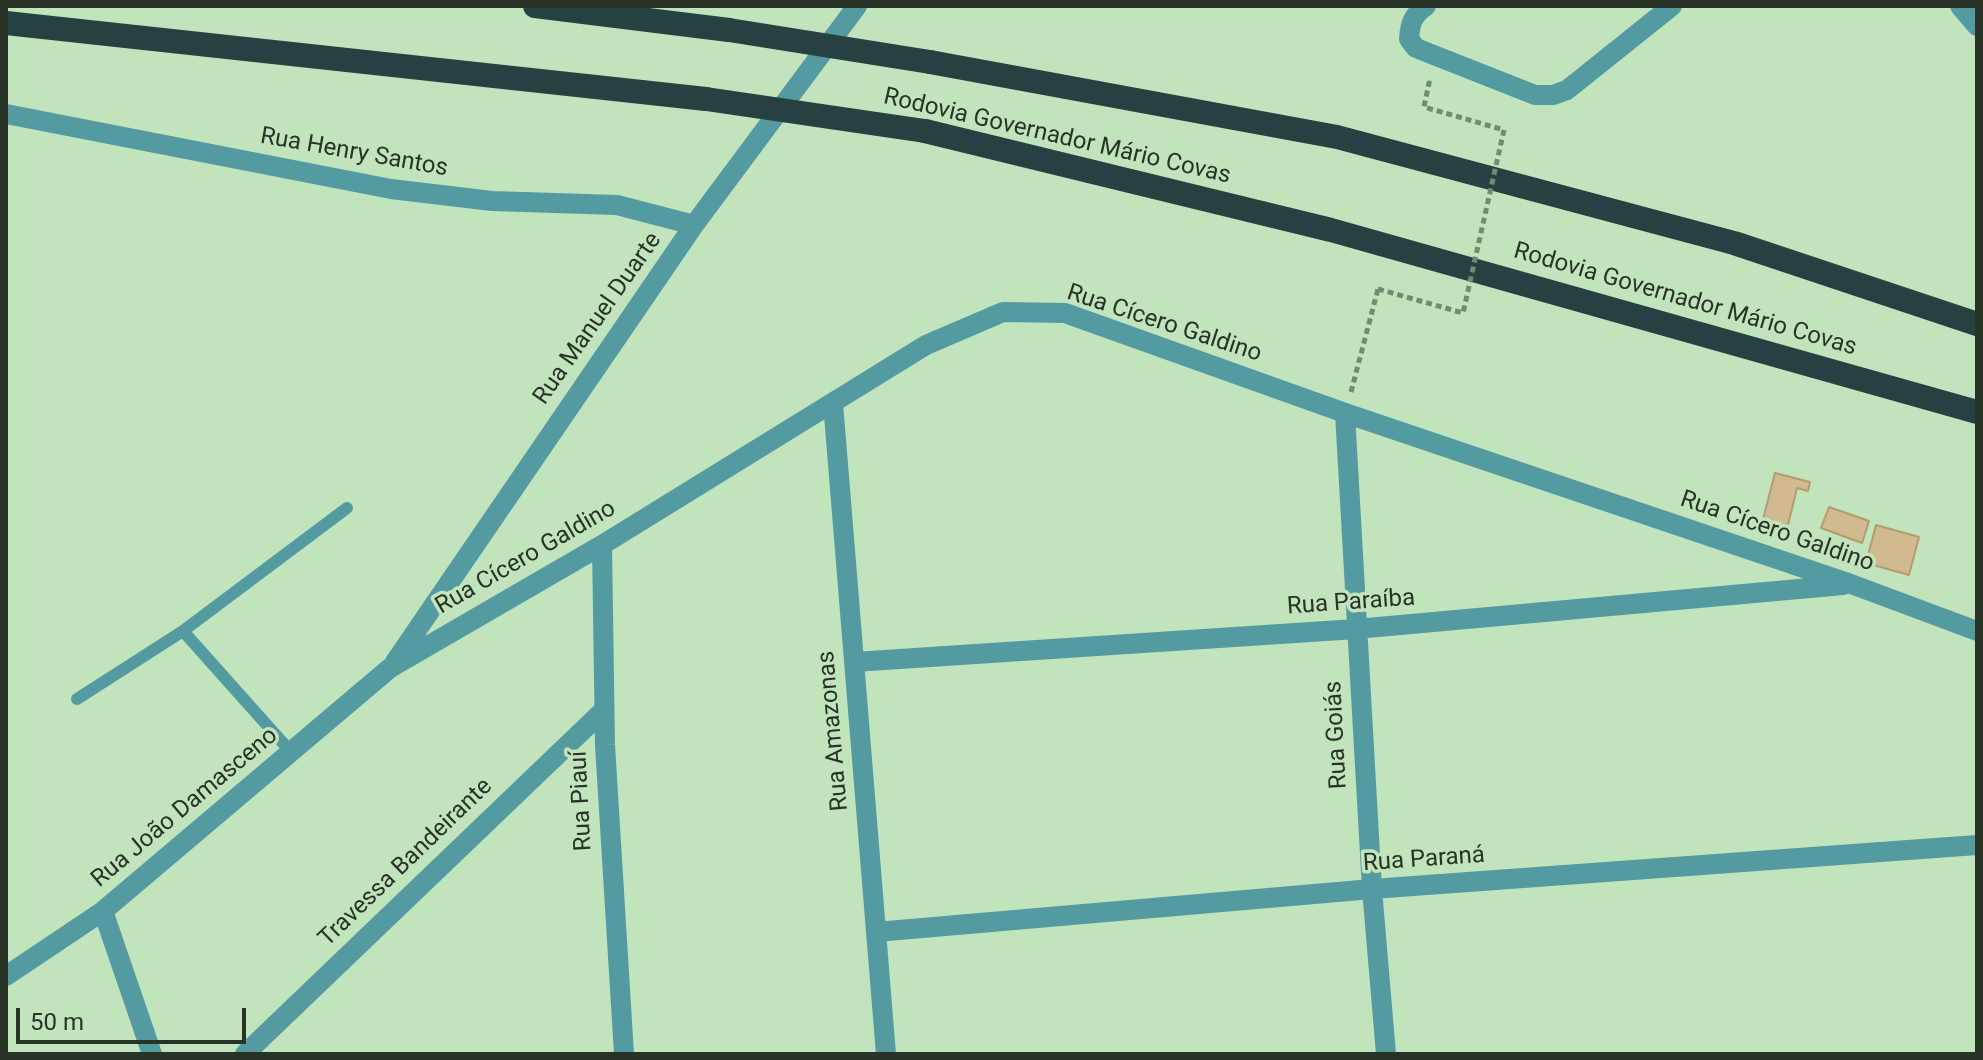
<!DOCTYPE html>
<html>
<head>
<meta charset="utf-8">
<style>
	body { margin:0 }
	#map { position:relative; width:1983px; height:1060px; overflow:hidden; background:#c1e4bd; font-family:Roboto,sans-serif }
	canvas { display:block }
	.frame { position:absolute; inset:0; border:8px solid #273425; pointer-events:none }
	.scale { position:absolute; left:16px; top:1008px; width:230px; height:36px; box-sizing:border-box; border:4px solid #273425; border-top:0; padding-left:10px; font-size:24px; line-height:28px; white-space:nowrap; color:#273425; -webkit-text-stroke:6px #c1e4bd; paint-order:stroke }
</style>
</head>
<body>
<div id="map">
<canvas width="1983" height="1060"></canvas>
<div class="frame"></div>
<div class="scale">50 m</div>
</div>
<script>
const g = document.querySelector('canvas').getContext('2d');
g.lineJoin = 'round';
function fill(path, color) { g.fillStyle = color; g.fill(path, 'evenodd'); }
function stroke(path, color, width, dash) { g.strokeStyle = color; g.lineWidth = width; g.lineCap = dash ? 'butt' : 'round'; g.setLineDash(dash || []); g.stroke(path); }
function write(font, color, halo, rows, align = 'center') {
  g.font = font + ' Roboto,sans-serif'; g.lineWidth = 7; g.setLineDash([]); g.textBaseline = 'middle'; g.strokeStyle = halo; g.fillStyle = color; for (const [text, x, y, turn = 0] of rows) {
    g.save(); g.translate(x, y); g.rotate((+turn || 0) * Math.PI / 180); g.textAlign = isNaN(turn) ? turn : align; if (halo) g.strokeText(text, 0, 0); g.fillText(text, 0, 0); g.restore();
  }
}
const building = new Path2D(`
	M1775 473 1810 482 1808 491 1797 488 1786 533 1761 527Z
	M1829 507 1869 521 1862 543 1821 528Z
	M1876 525 1919 537 1909 575 1866 563Z`);
fill(building, '#d1ba8f');
stroke(building, '#b39c72', 2);
stroke(new Path2D(`
	M1431 84 1429 83 1424 107 1504 130
	M1351 392 1378 289`), '#728a6f', 5, [6, 4]);
stroke(new Path2D(`
	M183 631 291 752
	M77 699 183 631 347 508`), '#549ba1', 12);
stroke(new Path2D(`
	M1426 6C1413 15 1410 23 1409 39L1416 48 1535 95H1553L1567 90 1672 6
	M1960 6 1977 26
	M6 114 391 189 492 201 617 205 694 225
	M833 403 886 1054
	M1345 413 1372 889 1386 1054
	M602 545 605 745 624 1054
	M395 662 694 225 857 6
	M854 662 1356 629 1843 585
	M103 911 152 1054
	M876 932 1372 889 1977 845
	M6 976 103 911 390 668 602 545 926 345 1003 312 1065 313 1345 413 1851 584 1977 631
	M245 1054 604 710`), '#549ba1', 20);
stroke(new Path2D(`
	M535 6 729 30
	M6 23 706 99
	M930 62 1337 137 1734 243 1977 324
	M925 131 1331 230 1977 412`), '#274143', 24);
stroke(new Path2D(`
	M1378 289 1463 313 1504 130`), '#728a6f', 5, [6, 4]);
stroke(new Path2D(`
	M729 30 930 62
	M706 99 925 131`), '#274143', 24);
write('24px', '#273425', '#c1e4bd', [
	["Rodovia Governador Mário Covas",1057,137,13],
	["Rua Henry Santos",354,153,10],
	["Rodovia Governador Mário Covas",1685,300,16],
	["Rua Manuel Duarte",598,319,-55],
	["Rua Cícero Galdino",1164,324,18],
	["Rua Cícero Galdino",1777,532,19],
	["Rua Cícero Galdino",526,558,-30],
	["Rua Paraíba",1351,603,-4],
	["Rua Amazonas",834,731,-95],
	["Rua Goiás",1337,735,-93],
	["Rua Piauí",582,801,-93],
	["Rua João Damasceno",185,808,-40],
	["Rua Paraná",1424,860,-4],
	["Travessa Bandeirante",406,863,-44]
]);
</script>
</body>
</html>
